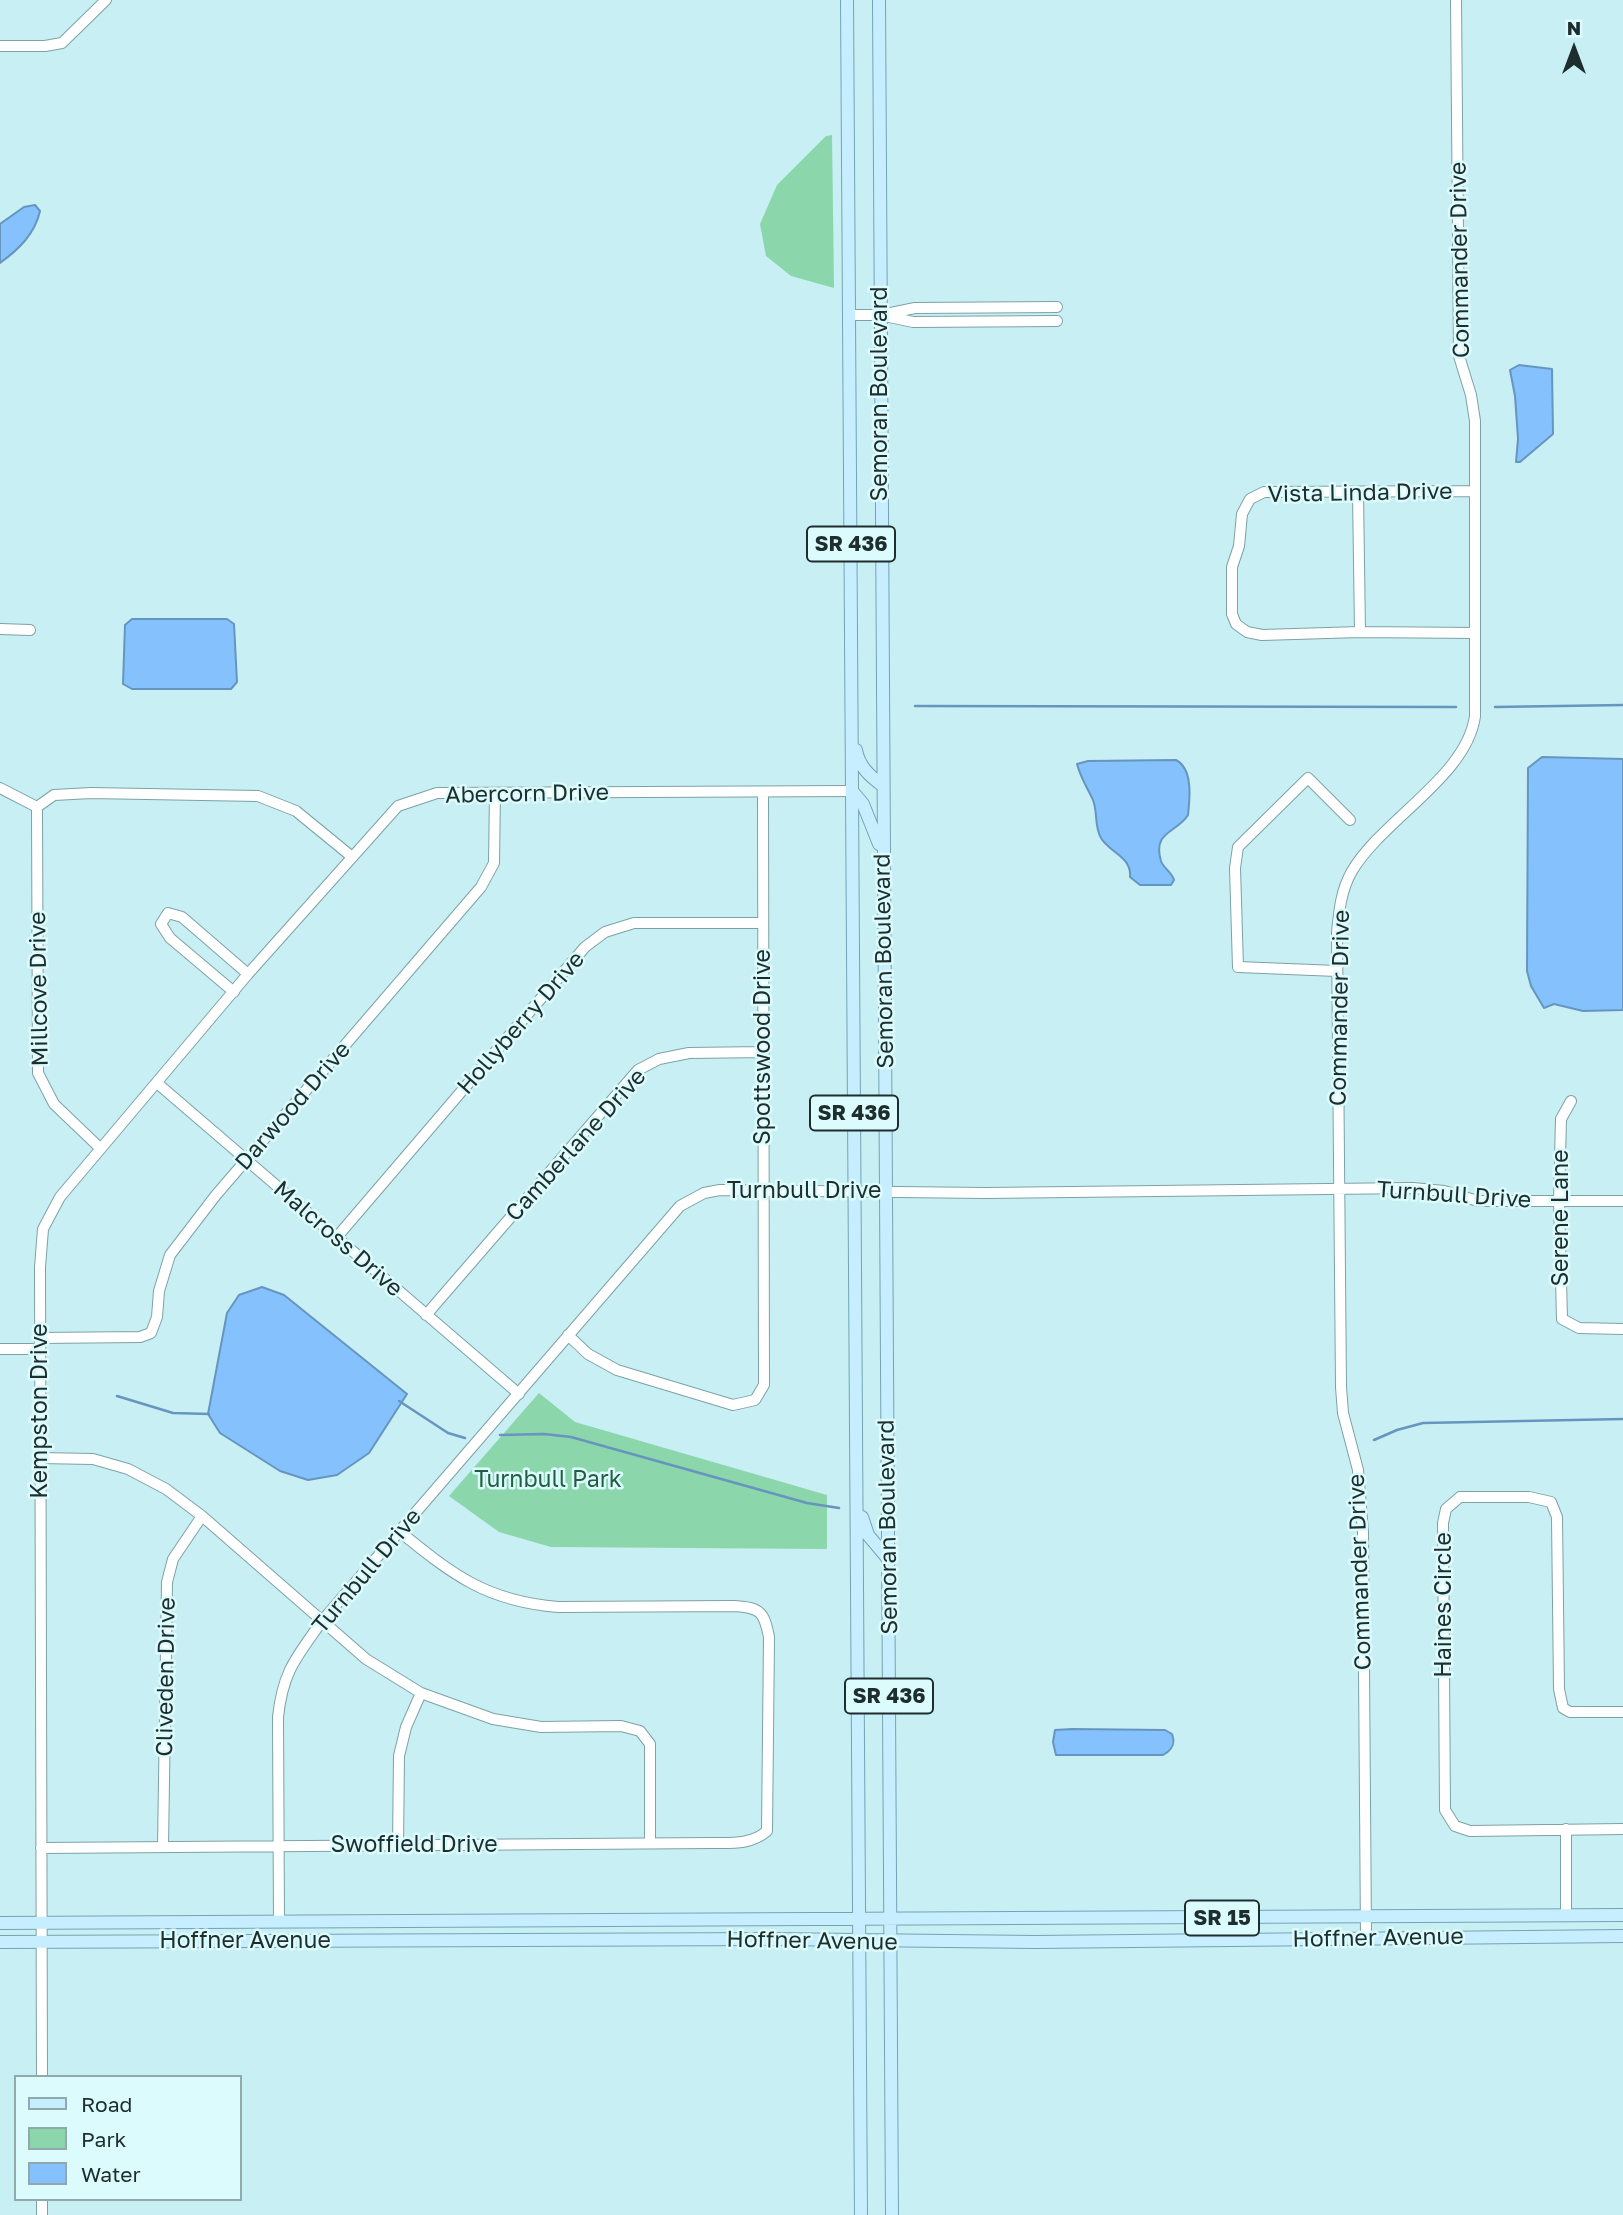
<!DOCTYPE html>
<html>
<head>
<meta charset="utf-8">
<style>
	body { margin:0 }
	#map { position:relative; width:1623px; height:2215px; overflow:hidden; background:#c8eff3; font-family:"Golos Text",sans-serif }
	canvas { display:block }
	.legend { position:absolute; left:14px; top:2075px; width:228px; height:126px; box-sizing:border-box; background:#dcfbfd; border:2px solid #90a9aa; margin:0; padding:9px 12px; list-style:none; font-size:21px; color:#1e2d2e }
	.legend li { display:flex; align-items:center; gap:14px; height:35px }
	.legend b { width:35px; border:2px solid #90a9aa }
	.north { position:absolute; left:1539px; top:14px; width:70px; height:70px; -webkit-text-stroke:5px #dcfbfd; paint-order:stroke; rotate:0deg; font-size:19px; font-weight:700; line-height:28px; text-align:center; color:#1e2d2e }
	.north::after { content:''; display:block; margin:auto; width:24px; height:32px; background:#1e2d2e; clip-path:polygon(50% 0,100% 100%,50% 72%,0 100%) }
</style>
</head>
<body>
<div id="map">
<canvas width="1623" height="2215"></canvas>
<ul class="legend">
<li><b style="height:9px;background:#c7eefe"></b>Road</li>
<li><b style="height:19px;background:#8bd6ab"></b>Park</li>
<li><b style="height:19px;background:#85c2fd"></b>Water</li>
</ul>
<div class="north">N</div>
</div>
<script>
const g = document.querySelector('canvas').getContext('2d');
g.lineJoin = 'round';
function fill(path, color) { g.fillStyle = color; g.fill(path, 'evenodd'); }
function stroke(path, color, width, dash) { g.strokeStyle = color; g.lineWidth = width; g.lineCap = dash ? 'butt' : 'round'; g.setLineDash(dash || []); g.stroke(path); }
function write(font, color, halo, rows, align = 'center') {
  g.font = font + ' "Golos Text",sans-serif'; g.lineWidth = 5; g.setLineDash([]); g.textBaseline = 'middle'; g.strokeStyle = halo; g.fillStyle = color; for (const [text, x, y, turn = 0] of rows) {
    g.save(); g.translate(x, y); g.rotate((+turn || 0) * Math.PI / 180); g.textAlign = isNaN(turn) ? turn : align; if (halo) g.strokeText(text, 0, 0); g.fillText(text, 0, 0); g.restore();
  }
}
fill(new Path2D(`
	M832 135 834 288 791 276 766 256 760 224 777 185 826 136Z
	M539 1393 575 1422 827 1495V1549L551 1547 499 1532 449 1496Z`), '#8bd6ab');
const water = new Path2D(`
	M35 205 40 211C35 234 18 250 0 263V224L24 207Z
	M1519 365 1552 369 1553 434 1520 462H1516L1518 439 1515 396 1510 370Z
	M132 619H227L234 624 237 682 231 689H132L123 684 125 625Z
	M1542 757 1623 759V1010L1583 1011 1554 1004 1544 1008 1531 986 1527 971 1528 768Z
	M1176 760C1193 769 1190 797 1188 815 1177 833 1152 831 1161 861 1164 869 1172 872 1174 880L1171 885H1140L1130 877C1132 857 1110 853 1101 838 1094 826 1098 813 1093 800 1087 787 1081 779 1077 764L1088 761Z
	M262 1287 284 1295 407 1394 369 1453 337 1475 308 1480 280 1471 220 1433 208 1414 227 1313 239 1295Z
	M1072 1729 1165 1730 1172 1734C1176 1744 1172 1750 1163 1755H1056L1053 1742 1055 1730Z`);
fill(water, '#85c2fd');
stroke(water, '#6695bf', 2);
stroke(new Path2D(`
	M915 706 1456 707
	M1495 707 1623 705
	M117 1396 173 1413 209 1414
	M399 1401 448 1433 465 1438
	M500 1435 544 1434 571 1437 807 1503 839 1508
	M1374 1440 1397 1430 1423 1423 1623 1419`), '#6695bf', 2.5);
const minor = new Path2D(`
	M0 46H45L62 43 106 0
	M886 314 915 308 1057 307
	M849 315H880L913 322 1057 321
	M1474 491 1264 492 1250 499 1242 514 1239 546 1232 567V614L1236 624 1247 632 1262 635 1360 632 1475 633
	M1358 493 1360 632
	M0 629 30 630
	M0 788 37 807
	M37 807 38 1073 54 1104 100 1148
	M37 807 54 795 91 793 258 796 296 811 351 856
	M1337 971 1238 967 1235 868 1238 847 1308 778 1350 820
	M234 992 170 938 161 924 168 913 182 917 248 974
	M157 1083 519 1394
	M1571 1101 1561 1119 1559 1201 1562 1319 1579 1328 1623 1329
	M336 1238 585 947 605 932 634 923H762
	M426 1315 638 1070 659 1059 689 1053 764 1052
	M568 1335 588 1354 617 1370 733 1405 755 1400 764 1385 763 793
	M40 1338 140 1337 151 1333 157 1317 159 1291 170 1255 216 1195 481 887 494 863 495 793
	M0 1349H40
	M40 1458 93 1459 128 1469 166 1489 202 1516 366 1659 421 1693 493 1719 541 1727 621 1726 640 1731 650 1744V1843
	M1623 1712H1570L1563 1708 1559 1689 1557 1517 1551 1502 1529 1497H1460L1446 1509 1443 1523 1445 1810 1455 1826 1470 1831 1623 1829
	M1566 1829V1916
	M398 1845 399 1756 406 1727 421 1693
	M163 1847 167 1582 173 1559 202 1516
	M41 1848 711 1843C731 1843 751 1845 767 1831L769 1637C764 1612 761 1608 735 1606L558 1607C486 1601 453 1575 399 1531
	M279 1922 278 1717C283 1671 296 1658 322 1621L680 1206 704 1193 720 1190 986 1193 1413 1188 1444 1191 1478 1201H1623
	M1366 1937 1363 1532 1358 1470 1343 1413 1341 1387 1337 933C1339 911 1341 890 1352 871 1383 819 1467 776 1475 716V421L1471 395 1459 356 1456 0
	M42 2077 40 1267 43 1229 60 1197 248 974 398 806 437 793 852 791
	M42 2199V2215`);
const major = new Path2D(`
	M847 0 861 2215
	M879 0 892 2215
	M856 750C859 767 870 776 883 786
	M852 791 863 804 879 844
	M862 1517 868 1535 889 1560
	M0 1923 1623 1915
	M0 1942 772 1939 1035 1942 1623 1936`);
stroke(minor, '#7da2a5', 12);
stroke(major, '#74a3b5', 14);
stroke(minor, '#fff', 10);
stroke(major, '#c7eefe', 12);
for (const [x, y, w] of [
	[851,544,88],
	[854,1113,88],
	[889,1696,88],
	[1222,1918,74]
]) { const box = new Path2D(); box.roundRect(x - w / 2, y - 17.5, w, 35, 5); g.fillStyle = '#dcfbfd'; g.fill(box); stroke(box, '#1e2d2e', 2); }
write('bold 21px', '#1e2d2e', null, [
	["SR 436",851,544],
	["SR 436",854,1113],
	["SR 436",889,1696],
	["SR 15",1222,1918]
]);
write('23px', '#1e2d2e', '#dcfbfd', [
	["Commander Drive",1460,260,-91],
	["Semoran Boulevard",880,394,-90],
	["Vista Linda Drive",1360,493,-1],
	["Abercorn Drive",527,794,-1],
	["Semoran Boulevard",884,961,-91],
	["Millcove Drive",39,989,-91],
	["Commander Drive",1340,1008,-89],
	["Hollyberry Drive",521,1023,-49],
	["Spottswood Drive",763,1047,-90],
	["Darwood Drive",293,1106,-49],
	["Camberlane Drive",576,1145,-48],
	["Turnbull Drive",804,1191],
	["Turnbull Drive",1454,1195,4],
	["Serene Lane",1561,1218,-90],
	["Malcross Drive",338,1239,41],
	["Kempston Drive",40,1411,-90],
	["Semoran Boulevard",888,1527,-91],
	["Turnbull Drive",367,1571,-50],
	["Commander Drive",1360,1572,-92],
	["Haines Circle",1444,1605,-90],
	["Cliveden Drive",166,1677,-89],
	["Swoffield Drive",414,1845],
	["Hoffner Avenue",1378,1938,-1],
	["Hoffner Avenue",245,1941],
	["Hoffner Avenue",812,1941,1]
]);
write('23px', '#225f40', '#dcfbfd', [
	["Turnbull Park",548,1480]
]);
</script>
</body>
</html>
